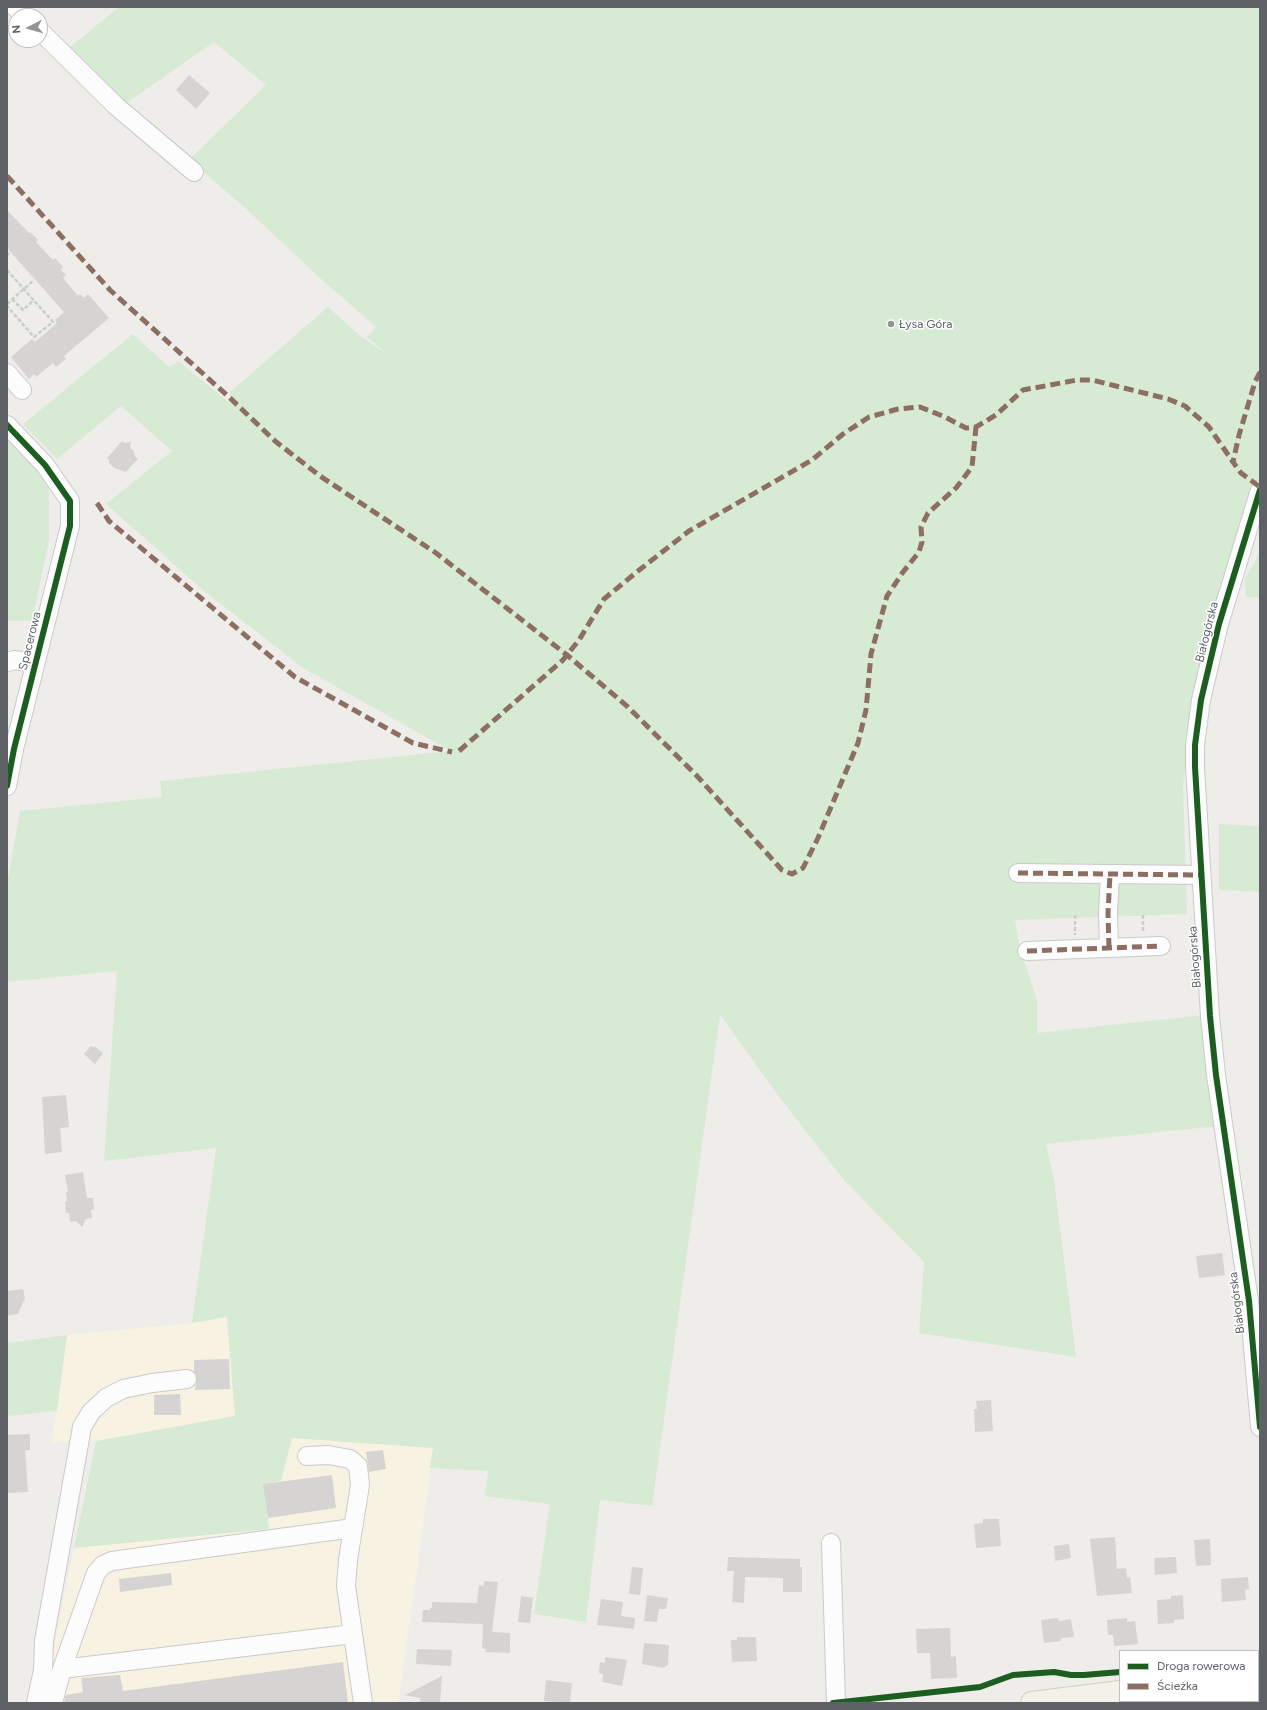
<!DOCTYPE html>
<meta charset="utf-8">
<style>
body{margin:0}
#map{position:relative;width:1267px;height:1710px;overflow:hidden;background:#efede9;font-family:Figtree,sans-serif}
canvas{display:block}
.frame{position:absolute;inset:0;border:8px solid #5e6267;pointer-events:none}
.legend{position:absolute;left:1119px;top:1650px;width:140px;height:52px;box-sizing:border-box;background:#fff;border:1px solid #bfc0c2;margin:0;padding:5px 7px;list-style:none;font-size:12px;color:#5e6267}
.legend li{display:flex;align-items:center;gap:8px;height:20px}
.legend b{width:20px;border:1px solid #bfc0c2}
.north{position:absolute;left:8px;top:8px;width:40px;height:40px;box-sizing:border-box;background:#fff;border:1px solid #bfc0c2;border-radius:50%;rotate:264deg;font-size:11px;font-weight:700;line-height:16px;text-align:center;color:#5e6267}
.north::after{content:'';display:block;margin:auto;width:14px;height:18px;background:#919394;clip-path:polygon(50% 0,100% 100%,50% 72%,0 100%)}
</style>
<div id="map">
<canvas width="1267" height="1710"></canvas>
<div class="frame"></div>
<ul class="legend">
<li><b style="height:5px;background:#1b5e20"></b>Droga rowerowa</li>
<li><b style="height:5px;background:#8d6e63"></b>Ścieżka</li>
</ul>
<div class="north">N</div>
</div>
<script>
const c = document.querySelector('canvas').getContext('2d');
c.lineJoin = 'round';
function fillPath(path, color) {
  c.fillStyle = color;
  c.fill(path, 'evenodd');
}
function shape(rows) {
  const path = new Path2D();
  for (const r of rows) {
    path.moveTo(r[0], r[1]);
    for (let i = 2; i < r.length; i += 2) path.lineTo(r[i], r[i + 1]);
  }
  return path;
}
function stroke(path, color, width, dash) {
  c.strokeStyle = color;
  c.lineWidth = width;
  c.lineCap = dash ? 'butt' : 'round';
  c.setLineDash(dash || []);
  c.stroke(path);
}
function drawText(font, color, halo, rows, align = 'center') {
  c.font = font + ' Figtree,sans-serif';
  c.lineWidth = 3;
  c.setLineDash([]);
  c.textBaseline = 'middle';
  c.strokeStyle = halo;
  c.fillStyle = color;
  for (const [text, x, y, turn = 0] of rows) {
    c.save();
    c.translate(x, y);
    c.rotate((+turn || 0) * Math.PI / 180);
    c.textAlign = isNaN(turn) ? turn : align;
    if (halo) c.strokeText(text, 0, 0);
    c.fillText(text, 0, 0);
    c.restore();
  }
}
fillPath(shape([
 [227,1316,235,1417,96,1441,52,1442,67,1335,192,1323],
 [292,1438,434,1448,398,1703,7,1703,43,1700,74,1548,269,1529,263,1484,281,1481]
]), '#f8f2e3');
fillPath(shape([
 [119,7,1260,7,1260,502,1192,707,1183,786,1187,914,1015,920,1019,944,1037,1001,1037,1033,1204,1015,1218,1126,1046,1144,1054,1179,1076,1357,919,1333,924,1262,844,1180,783,1102,720,1015,652,1506,600,1500,586,1622,534,1614,550,1504,485,1496,488,1471,430,1468,433,1448,292,1438,281,1481,264,1484,269,1529,74,1548,96,1441,235,1416,227,1317,192,1323,216,1148,104,1161,117,971,7,982,7,884,20,811,162,797,160,781,451,751,303,668,203,590,106,504,172,451,121,406,57,459,23,424,133,334,169,367,178,361,231,404,230,392,328,307,362,337,387,354,367,337,376,327,320,278,242,205,189,160,266,85,214,42,125,104,69,48],
 [7,430,42,468,49,488,49,541,32,621,7,621],
 [1260,550,1260,598,1246,597,1245,578,1258,556],
 [1219,824,1260,826,1260,892,1219,890],
 [67,1335,57,1411,7,1416,7,1343]
]), '#d7ead4');
fillPath(shape([
 [189,75,210,93,196,109,176,90],
 [7,210,29,233,30,232,38,240,36,242,53,260,55,258,63,267,61,270,66,275,63,278,78,296,80,294,84,298,88,294,109,318,64,356,66,359,56,367,53,363,36,377,34,374,29,379,11,357,32,339,35,342,57,323,55,320,64,312,7,248],
 [122,441,124,443,131,442,130,448,134,451,135,456,138,459,126,472,114,468,109,463,109,460,107,458],
 [91,1046,93,1048,94,1046,103,1053,95,1064,84,1054],
 [66,1095,69,1127,60,1128,62,1152,45,1154,42,1097],
 [83,1172,87,1198,93,1198,94,1209,91,1210,92,1218,86,1219,82,1227,76,1221,70,1222,69,1213,66,1213,65,1202,67,1201,66,1192,68,1192,65,1175],
 [1222,1253,1225,1275,1199,1278,1196,1256],
 [23,1289,25,1298,18,1314,7,1316,7,1291],
 [229,1359,230,1389,195,1390,197,1378,194,1372,194,1360],
 [180,1394,181,1415,154,1415,154,1395],
 [991,1400,993,1431,975,1432,974,1409,977,1409,976,1401],
 [30,1434,30,1450,25,1450,28,1492,7,1493,7,1435],
 [383,1450,386,1469,369,1472,366,1452],
 [332,1475,336,1508,268,1518,263,1484],
 [983,1519,999,1519,1001,1546,976,1548,974,1524,983,1523],
 [1115,1537,1117,1569,1126,1568,1127,1578,1130,1577,1132,1593,1097,1596,1090,1539],
 [1210,1539,1211,1565,1196,1566,1194,1540],
 [1069,1544,1071,1558,1055,1561,1054,1546],
 [728,1557,800,1559,800,1567,802,1567,802,1592,783,1592,783,1578,745,1577,744,1603,732,1602,734,1571,727,1571],
 [1176,1557,1177,1573,1155,1575,1154,1558],
 [632,1567,643,1568,640,1595,629,1594],
 [171,1573,172,1585,120,1592,119,1579],
 [1248,1577,1249,1589,1245,1590,1246,1600,1222,1602,1221,1579],
 [484,1581,498,1582,492,1632,510,1633,510,1653,485,1652,486,1649,482,1648,483,1624,422,1622,423,1610,430,1610,430,1608,432,1608,432,1602,477,1603,479,1585,484,1586],
 [647,1595,668,1598,666,1609,659,1609,657,1622,644,1621],
 [1183,1595,1184,1619,1174,1620,1174,1623,1158,1624,1157,1600,1171,1599,1171,1596],
 [521,1596,533,1598,530,1623,518,1622],
 [601,1599,623,1602,621,1616,635,1618,634,1629,597,1625],
 [1058,1618,1059,1621,1071,1619,1074,1637,1061,1638,1061,1641,1044,1643,1041,1620],
 [1127,1618,1127,1622,1135,1621,1138,1644,1114,1646,1113,1635,1108,1635,1107,1620],
 [950,1628,951,1657,956,1656,957,1678,931,1679,930,1653,917,1653,916,1629],
 [737,1637,756,1637,757,1661,732,1662,731,1640,737,1640],
 [644,1643,669,1645,668,1665,663,1668,642,1664],
 [417,1649,452,1650,451,1666,416,1664],
 [605,1657,627,1660,622,1686,602,1682,603,1674,599,1673,600,1662,605,1663],
 [343,1662,348,1703,64,1703,66,1695,83,1692,81,1678,120,1675,123,1691],
 [442,1676,440,1703,420,1703,420,1698,405,1695],
 [546,1680,572,1683,570,1703,544,1701]
]), '#d5d4d2');
const minor = shape([
 [15,7,25,16],
 [40,31,116,106,194,172],
 [7,373,22,390],
 [7,425,45,465,70,501,70,526,14,749,7,786],
 [1260,490,1219,624,1201,700,1195,745,1195,767,1210,1016,1216,1075,1249,1301,1260,1427],
 [7,662,14,660,35,663],
 [1018,873,1201,875],
 [1109,948,1108,913,1110,874],
 [1027,951,1161,946],
 [307,1456,328,1455,350,1459,358,1466,360,1485,348,1560,346,1586,363,1703],
 [831,1543,836,1703],
 [62,1669,353,1634],
 [1228,1701,1228,1703],
 [36,1703,43,1670,44,1641,82,1427,91,1412,106,1398,123,1389,152,1383,187,1379],
 [53,1703,62,1669,96,1573,103,1565,112,1561,353,1528]
]);
const major = shape([
 [1258,1675,1260,1675],
 [1032,1703,1120,1692]
]);
stroke(minor, '#cacaca', 20);
stroke(major, '#d7ceb6', 24);
stroke(shape([
 [7,255,9,253],
 [7,270,53,322,34,337,7,306],
 [12,299,23,310,34,300],
 [7,304,34,280],
 [1075,915,1075,935],
 [1143,931,1143,915],
 [1175,1703,1192,1701]
]), '#cacecb', 2.5, [4, 2]);
stroke(minor, '#fdfcfc', 18);
stroke(major, '#f3f1e9', 22);
stroke(shape([
 [7,176,110,290,229,397,275,441,320,476,436,553,567,655,628,707,697,776,782,870,792,874,803,868,818,838,858,743,866,710,871,654,887,596,903,572,919,552,922,542,921,527,928,513,956,488,972,467,976,427],
 [1260,372,1255,382,1239,435,1233,462,1241,473,1260,487],
 [97,503,109,521,295,677,413,743,452,752],
 [459,751,563,660,579,640,604,599,638,571,689,531,812,460,843,434,869,417,898,409,920,407,945,417,966,428,976,427,996,415,1023,390,1077,380,1092,380,1168,399,1185,406,1209,427,1233,462],
 [1018,873,1201,875],
 [1109,948,1108,913,1110,874],
 [1027,951,1161,946],
 [1258,1655,1260,1655]
]), '#8d6e63', 5, [10, 5]);
stroke(shape([
 [7,425,45,465,70,501,70,526,14,749,7,786],
 [1260,490,1219,624,1201,700,1195,745,1195,767,1210,1016,1216,1075,1249,1301,1260,1427],
 [833,1703,980,1687,1013,1675,1054,1672,1071,1675,1084,1675,1120,1672]
]), '#1b5e20', 6);
for (const [x, y, r, color] of [
 [891,324,4,"#919394"]
]) {
  const dot = new Path2D();
  dot.arc(x, y, r, 0, 2 * Math.PI);
  c.fillStyle = color;
  c.fill(dot);
  stroke(dot, '#fff', 1.5);
}
drawText('12px', '#5e6267', '#fff', [
 ["Łysa Góra",899,324]
], 'left');
drawText('12px', '#5e6267', '#fff', [
 ["Białogórska",1207,632,-76],
 ["Spacerowa",30,641,-76],
 ["Białogórska",1195,957,-94],
 ["Białogórska",1237,1303,-97]
]);
</script>
